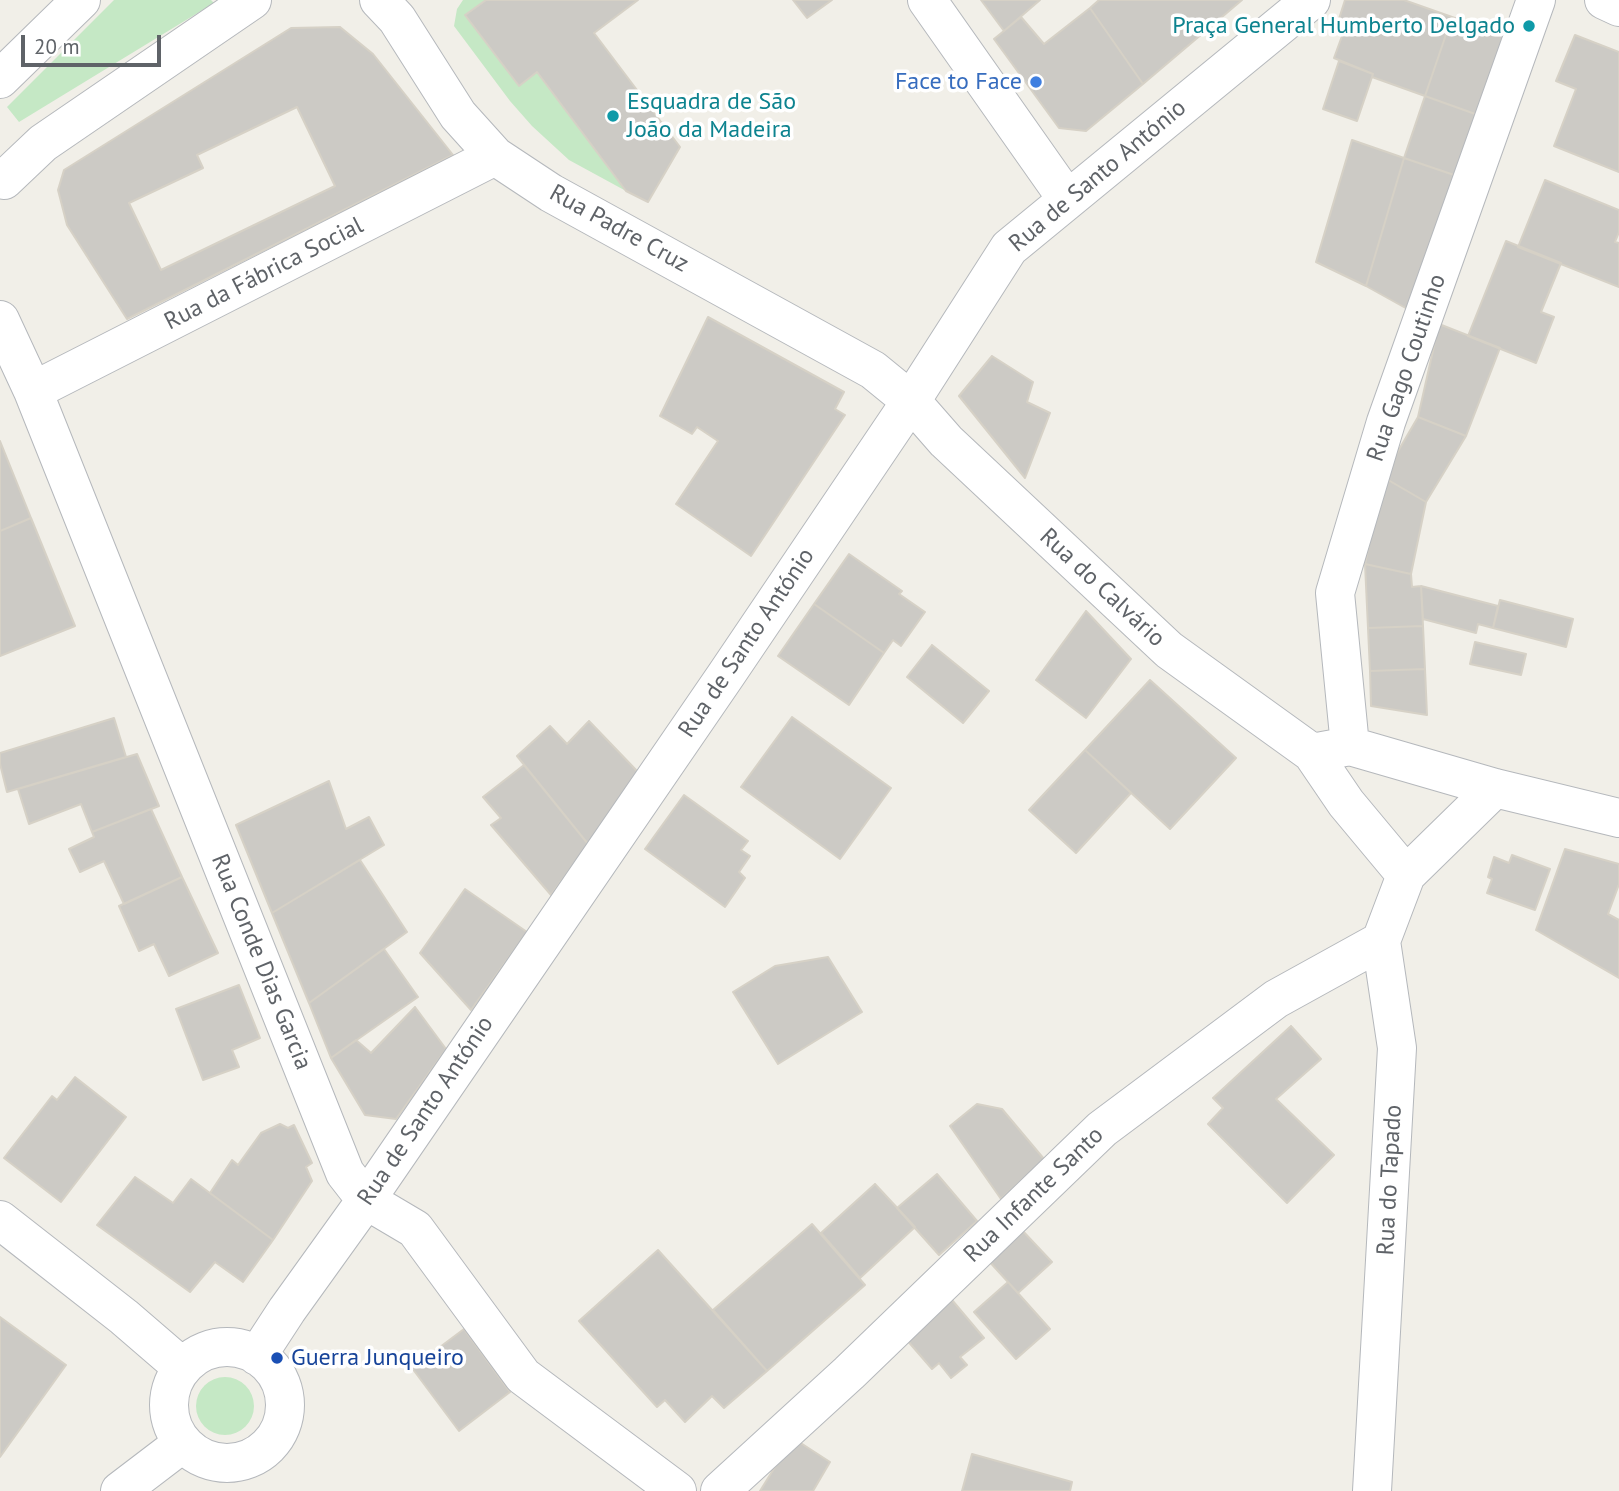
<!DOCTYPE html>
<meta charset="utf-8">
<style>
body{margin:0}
#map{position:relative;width:1619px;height:1491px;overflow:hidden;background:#f1efe8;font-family:"PT Sans",sans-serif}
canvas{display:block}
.scale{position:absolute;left:21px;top:35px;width:140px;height:32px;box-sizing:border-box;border:4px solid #5f6368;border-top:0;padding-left:9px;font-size:21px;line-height:24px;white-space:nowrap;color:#5f6368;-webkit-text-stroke:5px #fff;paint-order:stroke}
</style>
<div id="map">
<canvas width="1619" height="1491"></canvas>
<div class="scale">20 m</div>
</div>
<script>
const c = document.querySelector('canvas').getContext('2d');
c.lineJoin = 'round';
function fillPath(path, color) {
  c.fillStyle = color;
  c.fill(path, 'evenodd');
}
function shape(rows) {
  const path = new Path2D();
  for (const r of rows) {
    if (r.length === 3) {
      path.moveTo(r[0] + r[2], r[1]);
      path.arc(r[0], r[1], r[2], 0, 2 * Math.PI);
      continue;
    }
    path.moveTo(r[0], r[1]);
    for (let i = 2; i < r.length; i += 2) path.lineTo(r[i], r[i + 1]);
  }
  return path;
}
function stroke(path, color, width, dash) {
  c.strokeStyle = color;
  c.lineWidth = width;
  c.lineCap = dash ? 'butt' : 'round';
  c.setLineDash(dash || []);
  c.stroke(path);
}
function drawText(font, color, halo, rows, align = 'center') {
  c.font = font + ' "PT Sans",sans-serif';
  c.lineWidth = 7;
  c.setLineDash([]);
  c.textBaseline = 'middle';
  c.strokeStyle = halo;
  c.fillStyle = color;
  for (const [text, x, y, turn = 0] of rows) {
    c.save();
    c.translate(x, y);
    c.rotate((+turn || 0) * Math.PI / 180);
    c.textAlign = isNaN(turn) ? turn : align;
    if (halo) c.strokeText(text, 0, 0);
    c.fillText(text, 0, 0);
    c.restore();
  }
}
fillPath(shape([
 [114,0,211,0,214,3,19,122,7,107],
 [463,0,486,0,466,15,519,85,537,72,626,191,569,160,532,126,510,101,454,26,457,9],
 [225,1406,29]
]), '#c5e8c5');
const building = shape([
 [486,0,638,0,594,33,680,147,648,202,626,191,537,72,519,86,465,15,486,0],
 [793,0,832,0,807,18,793,0],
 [981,0,1040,0,1004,31,981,0],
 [1099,0,1242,0,1143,84,1090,8,1099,0],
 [1345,0,1404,0,1452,17,1425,96,1372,77,1373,74,1334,58,1346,25,1338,22,1345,0],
 [1090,8,1143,84,1086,131,1059,128,994,39,1021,17,1044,44,1090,8],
 [1452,17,1505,35,1478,115,1425,96,1452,17],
 [340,27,373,54,453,155,127,319,67,225,58,190,64,170,291,28,340,27],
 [1575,35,1619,52,1619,172,1554,146,1576,89,1556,81,1575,35],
 [1339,61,1373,74,1357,121,1323,109,1339,61],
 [1425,96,1478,115,1457,176,1404,158,1425,96],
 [297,107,335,186,161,270,129,203,203,168,197,155,297,107],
 [1352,140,1404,158,1366,286,1316,262,1352,140],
 [1404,158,1457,176,1411,311,1366,286,1404,158],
 [1545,180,1619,210,1619,232,1615,242,1619,243,1619,287,1518,247,1545,180],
 [1506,241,1561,263,1541,312,1554,317,1536,363,1468,336,1506,241],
 [708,317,844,392,835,409,845,415,751,556,676,504,718,441,697,427,692,434,660,416,708,317],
 [1439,324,1500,348,1466,436,1418,417,1439,324],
 [992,356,1033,382,1027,402,1050,413,1025,478,959,396,992,356],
 [1418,417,1466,436,1426,502,1383,477,1418,417],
 [0,441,31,518,0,531,0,441],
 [1383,477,1426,502,1411,574,1365,564,1383,477],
 [31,518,75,626,0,656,0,531,31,518],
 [849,554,902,591,899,594,925,612,901,646,893,640,884,653,814,604,849,554],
 [1365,564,1411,574,1412,587,1421,586,1423,626,1368,628,1365,564],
 [1421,586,1498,606,1493,628,1478,624,1476,633,1423,619,1421,586],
 [1500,600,1573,619,1566,647,1493,628,1500,600],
 [814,604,884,653,849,705,778,656,814,604],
 [1086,611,1131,659,1086,718,1036,680,1086,611],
 [1423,626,1425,669,1370,671,1368,628,1423,626],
 [1475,642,1526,654,1521,675,1470,664,1475,642],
 [932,645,989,691,963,723,907,677,932,645],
 [1425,669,1427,715,1371,706,1370,671,1425,669],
 [1150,680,1236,758,1170,829,1085,750,1150,680],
 [792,717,891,788,840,859,741,787,792,717],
 [114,718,126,757,7,792,0,764,0,753,114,718],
 [589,721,638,772,588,844,517,756,550,726,567,744,589,721],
 [1085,750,1131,793,1076,853,1029,810,1085,750],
 [137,754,159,806,92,832,81,804,29,824,18,789,137,754],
 [524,765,588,844,551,895,491,825,501,818,483,797,524,765],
 [329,781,346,829,369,817,384,845,272,913,236,825,329,781],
 [684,795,748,841,741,850,750,856,739,872,745,878,725,907,645,849,684,795],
 [151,809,182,877,124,904,104,861,80,872,69,849,94,837,92,832,151,809],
 [1565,849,1619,864,1619,884,1608,914,1619,920,1619,978,1536,930,1565,849],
 [1512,855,1550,869,1535,910,1487,893,1492,879,1488,877,1494,857,1509,863,1512,855],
 [360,860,407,932,309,1003,272,913,360,860],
 [182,877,218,953,169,976,154,944,139,951,119,906,182,877],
 [465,889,527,932,471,1010,420,953,465,889],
 [384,949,418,997,331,1058,309,1003,384,949],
 [828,957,862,1012,778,1064,733,992,775,966,828,957],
 [239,985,260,1038,232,1050,239,1067,203,1080,176,1009,239,985],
 [415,1007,446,1049,396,1119,365,1115,331,1058,356,1040,371,1053,415,1007],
 [1291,1026,1321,1059,1276,1099,1334,1155,1287,1203,1208,1124,1223,1108,1213,1098,1291,1026],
 [75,1077,126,1117,61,1202,4,1158,52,1096,57,1100,75,1077],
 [977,1104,1002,1109,1044,1159,1001,1199,950,1126,977,1104],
 [280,1124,288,1128,294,1125,312,1163,306,1167,312,1181,273,1240,210,1193,232,1160,238,1165,261,1133,280,1124],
 [937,1174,977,1221,939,1255,897,1208,937,1174],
 [135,1177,173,1203,191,1179,273,1240,243,1282,215,1262,190,1292,97,1225,135,1177],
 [875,1184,915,1227,860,1278,821,1233,875,1184],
 [812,1224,865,1285,767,1371,713,1310,812,1224],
 [1020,1228,1052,1262,1018,1293,987,1259,1020,1228],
 [658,1250,767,1371,724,1408,712,1396,685,1422,665,1400,657,1407,579,1321,658,1250],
 [1008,1282,1050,1329,1016,1359,974,1312,1008,1282],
 [952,1300,984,1338,960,1357,967,1365,951,1378,939,1363,932,1369,906,1339,952,1300],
 [0,1317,66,1365,0,1457,0,1317],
 [464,1329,510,1392,459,1431,412,1368,464,1329],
 [793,1438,830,1462,813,1491,760,1491,793,1438],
 [972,1454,1072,1482,1070,1491,962,1491,972,1454]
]);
fillPath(building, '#cccac5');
stroke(building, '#d6d1c6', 2);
const minor = shape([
 [379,0,397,19,458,115,495,156,551,193,873,370,911,401,946,441,1169,650,1312,753,1350,746,1495,788,1619,818],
 [927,0,1067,199],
 [1604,0,1619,7],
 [0,79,81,0],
 [4,180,43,143,252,0],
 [0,320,33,391,345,1173,366,1200,415,1229,523,1376,677,1491],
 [33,391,495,156],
 [1350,746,1335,593,1386,422,1536,0],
 [1312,753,1346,803,1406,875],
 [0,1220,124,1317,182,1367],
 [227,1405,58],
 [257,1356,287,1310,366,1200,726,675,911,401,1009,248,1311,0],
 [120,1491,183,1443],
 [720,1491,849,1373,1102,1129,1276,999,1381,941],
 [1372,1491,1397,1048,1381,941,1406,875,1495,788]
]);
stroke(minor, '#b5b8bc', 40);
stroke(minor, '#fff', 38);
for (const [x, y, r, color] of [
 [1529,26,7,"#0f9aa8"],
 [1036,82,7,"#3f7fe0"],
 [613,116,7,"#0f9aa8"],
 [277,1358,7,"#1a4fb4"]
]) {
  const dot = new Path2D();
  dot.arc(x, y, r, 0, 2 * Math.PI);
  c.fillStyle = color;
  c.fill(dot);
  stroke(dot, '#fff', 2.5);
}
drawText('24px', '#0d838f', '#fff', [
 ["Praça General Humberto Delgado",1515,26],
 ["Esquadra de São",627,102,"left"],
 ["João da Madeira",627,130,"left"]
], 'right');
drawText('24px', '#366cbe', '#fff', [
 ["Face to Face",1022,82]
], 'right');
drawText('24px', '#5f6368', '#fff', [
 ["Rua de Santo António",1098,176,-40],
 ["Rua Padre Cruz",619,229,29],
 ["Rua da Fábrica Social",264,274,-27],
 ["Rua Gago Coutinho",1407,368,-71],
 ["Rua do Calvário",1102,588,43],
 ["Rua de Santo António",747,643,-56],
 ["Rua Conde Dias Garcia",261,962,68],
 ["Rua de Santo António",426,1111,-56],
 ["Rua do Tapado",1390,1180,-87],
 ["Rua Infante Santo",1034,1195,-44]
]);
drawText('24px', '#164399', '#fff', [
 ["Guerra Junqueiro",291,1358]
], 'left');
</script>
